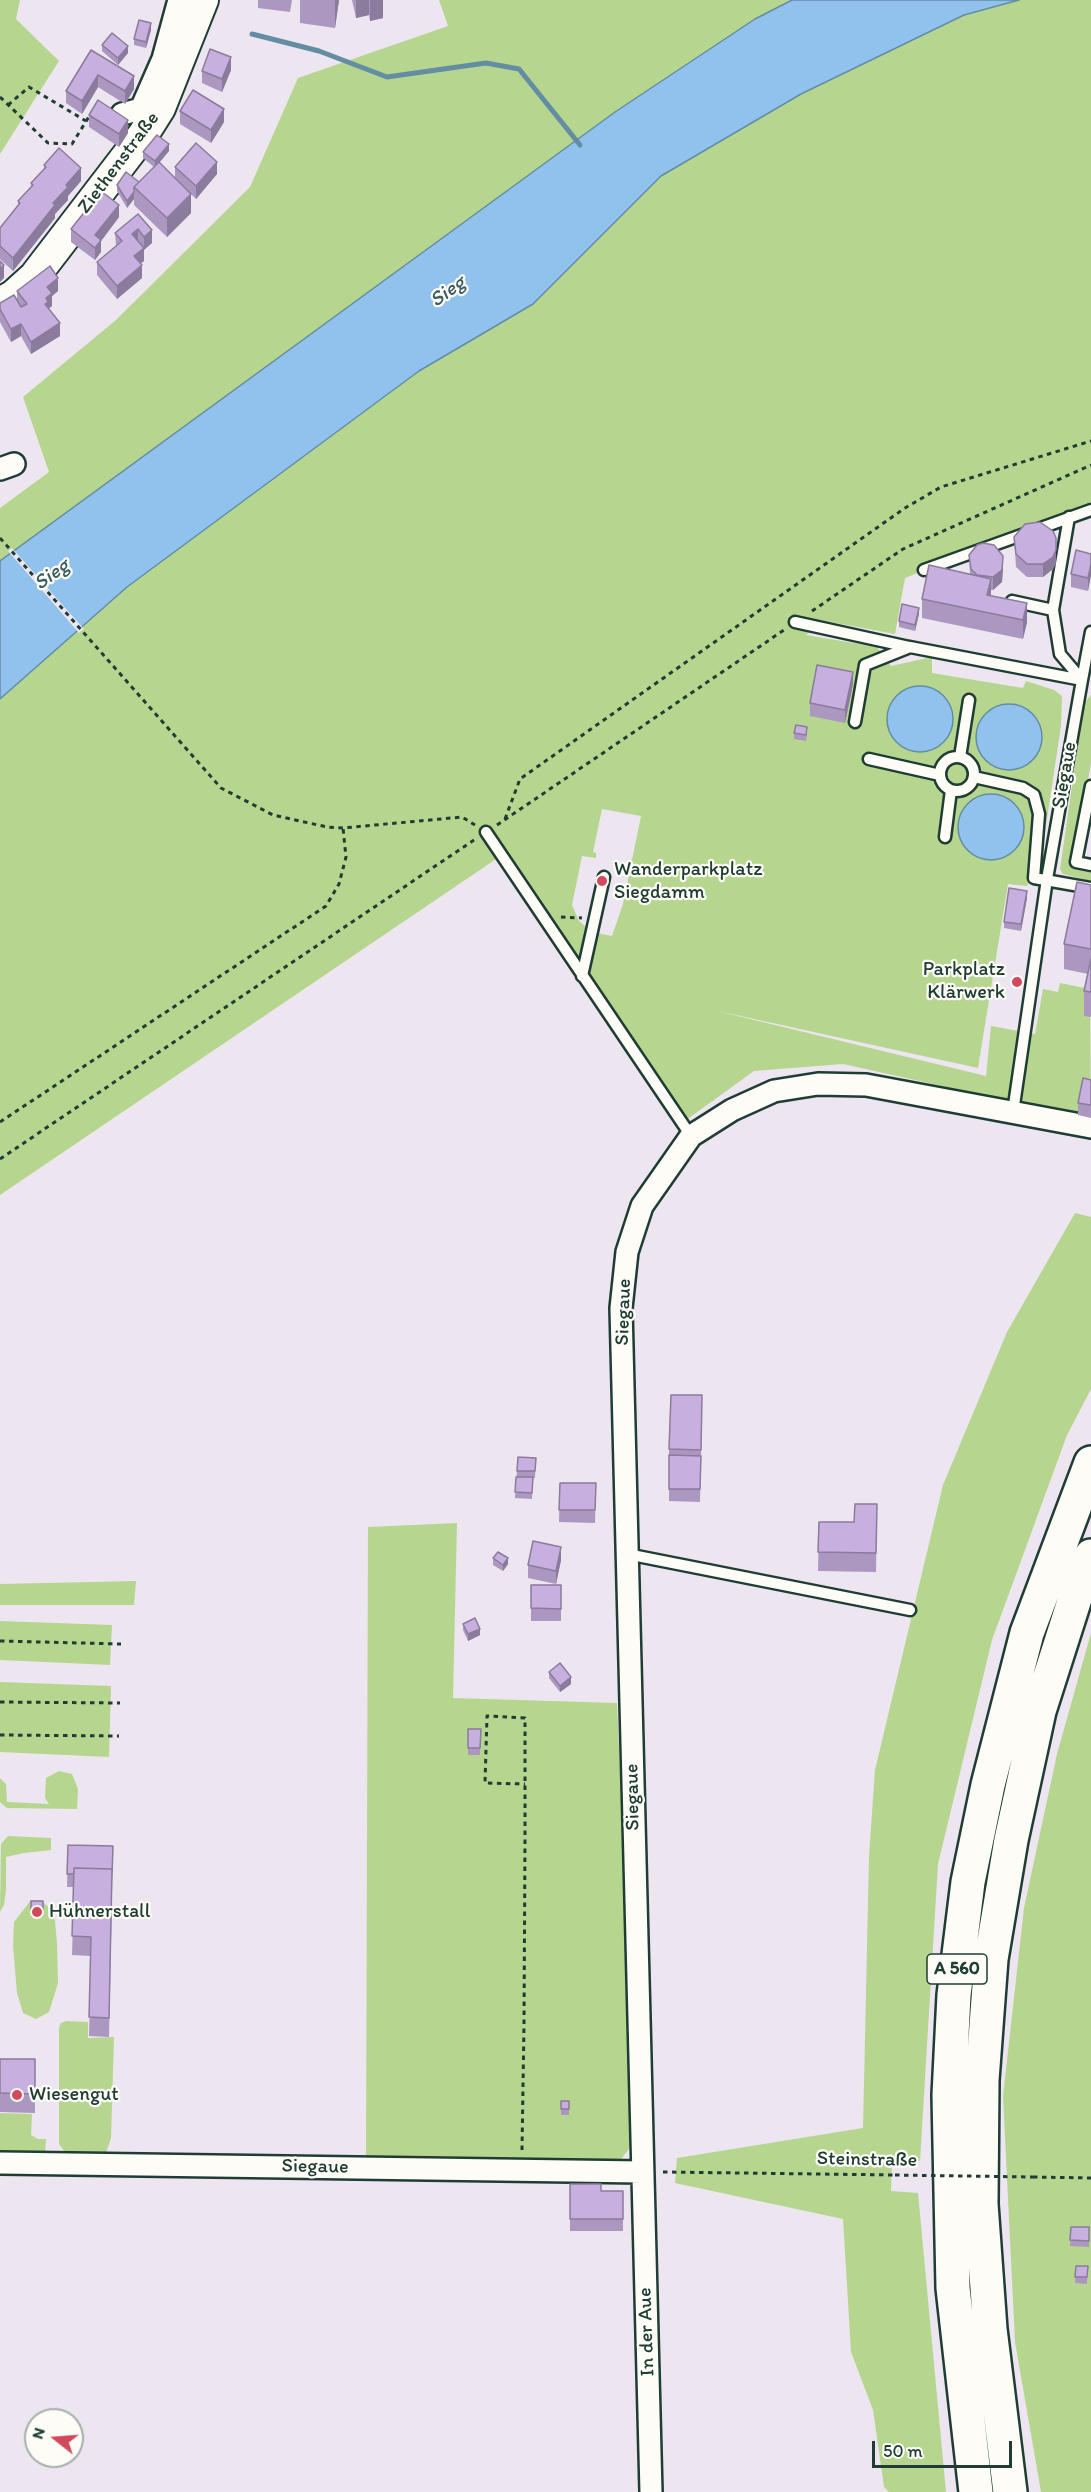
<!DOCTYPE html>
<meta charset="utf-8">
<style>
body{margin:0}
#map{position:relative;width:1091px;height:2492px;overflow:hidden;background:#ede5f0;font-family:Itim,sans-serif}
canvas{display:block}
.north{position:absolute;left:24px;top:2408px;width:60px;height:60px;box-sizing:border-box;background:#fdfcf7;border:2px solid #a4b0a9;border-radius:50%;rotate:287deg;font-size:16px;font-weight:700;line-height:24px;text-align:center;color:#1f3d34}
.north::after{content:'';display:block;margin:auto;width:21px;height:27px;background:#d1495b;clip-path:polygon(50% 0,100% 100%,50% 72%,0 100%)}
.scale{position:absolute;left:872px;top:2441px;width:140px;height:27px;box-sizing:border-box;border:3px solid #1f3d34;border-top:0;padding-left:8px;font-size:18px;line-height:21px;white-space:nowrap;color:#1f3d34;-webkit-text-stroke:4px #fdfcf7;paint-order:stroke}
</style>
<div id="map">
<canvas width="1091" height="2492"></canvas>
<div class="north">N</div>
<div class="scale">50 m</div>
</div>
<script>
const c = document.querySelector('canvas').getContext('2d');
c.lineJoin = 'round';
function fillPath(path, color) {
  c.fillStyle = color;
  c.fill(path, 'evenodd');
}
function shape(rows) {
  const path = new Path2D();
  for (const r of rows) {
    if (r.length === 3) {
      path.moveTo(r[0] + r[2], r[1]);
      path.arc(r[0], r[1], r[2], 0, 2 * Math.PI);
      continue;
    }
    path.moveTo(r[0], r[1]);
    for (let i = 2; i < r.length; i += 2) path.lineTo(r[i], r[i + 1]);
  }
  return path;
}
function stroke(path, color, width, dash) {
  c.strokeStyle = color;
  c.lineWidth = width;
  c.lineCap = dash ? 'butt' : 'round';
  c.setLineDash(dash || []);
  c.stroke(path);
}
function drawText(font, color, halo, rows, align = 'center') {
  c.font = font + ' Itim,sans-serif';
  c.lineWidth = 4.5;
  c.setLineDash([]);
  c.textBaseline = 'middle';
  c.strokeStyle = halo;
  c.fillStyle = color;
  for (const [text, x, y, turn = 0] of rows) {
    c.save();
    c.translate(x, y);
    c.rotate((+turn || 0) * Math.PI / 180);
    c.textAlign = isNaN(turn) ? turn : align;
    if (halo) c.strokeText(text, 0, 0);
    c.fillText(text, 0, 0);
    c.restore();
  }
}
fillPath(shape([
 [0,0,20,0,16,19,59,61,0,154],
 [439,0,792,0,755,19,615,112,0,561,0,508,49,472,23,397,116,320,250,187,298,78,448,26],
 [1019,0,1091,0,1091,504,905,578,895,634,825,621,806,635,877,647,891,666,932,657,932,673,1023,688,1026,681,1054,690,1062,696,1061,726,1041,859,1027,886,1008,884,978,1068,713,1010,986,1076,991,1026,1035,1034,1043,989,1058,992,1060,983,1090,989,1091,1119,843,1064,754,1071,682,1123,502,855,0,1195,0,699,127,587,419,371,533,304,661,176,801,94,964,15],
 [602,809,641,816,623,904,612,936,592,932,579,921,572,905,582,856,596,858,596,853,593,852],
 [1091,695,1091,763,1073,864,1091,868,1091,881,1063,874,1060,869,1084,703],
 [1075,1213,1091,1217,1091,1389,1067,1435,992,1640,938,1864,920,2161,892,2161,891,2191,918,2193,946,2492,889,2492,884,2487,873,2410,851,2352,843,2219,675,2183,677,2158,863,2128,869,1856,875,1770,943,1485,1007,1332],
 [457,1523,453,1698,617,1703,626,1917,631,2146,619,2162,366,2159,368,1527],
 [136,1581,134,1605,0,1605,0,1584],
 [0,1621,112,1625,110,1665,0,1660],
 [1091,1633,1091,2492,1041,2492,1015,2342,1003,2096,1024,1908,1057,1754],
 [0,1682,111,1686,109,1757,0,1752],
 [59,1771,72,1774,78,1789,77,1809,7,1808,0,1802,0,1778,6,1784,7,1802,49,1804,45,1798,46,1778],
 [8,1836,51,1838,51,1850,24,1853,6,1857,6,1890,4,1905,0,1912,1,1844],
 [31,1900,41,1901,49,1907,55,1921,57,1943,58,1983,49,2012,36,2019,23,2013,17,1993,13,1946,14,1922],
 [66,2021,88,2022,88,2038,114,2037,111,2138,106,2153,67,2155,59,2144,59,2028,61,2023],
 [0,2113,32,2114,31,2135,38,2139,46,2139,45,2155,0,2154]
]), '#b6d68f');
const water = shape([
 [792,0,1019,0,964,15,801,94,661,176,533,304,419,371,127,587,0,699,0,561,615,112,755,19,792,0],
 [920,719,33],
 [1009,737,33],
 [991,827,33]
]);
fillPath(water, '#91c2ed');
stroke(water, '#638da3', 1.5);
fillPath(shape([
 [12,548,84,629,79,633,8,551]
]), '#ede5f0');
stroke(shape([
 [252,34,319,51,387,77,486,63,519,69,580,145]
]), '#638da3', 5);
const service = shape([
 [1069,517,1053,610,1060,654,1082,680],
 [924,570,1091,510],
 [1012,601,1053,610],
 [795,622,909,647],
 [1082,680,1091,632],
 [855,722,865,665,910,647,1082,680,1047,879,1013,1112],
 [960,757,969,700],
 [957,774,17],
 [869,759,940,775],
 [974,777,1023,788,1034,795,1039,814,1034,878,1091,888],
 [1091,786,1076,862,1091,865],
 [486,832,691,1136],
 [945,837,951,790],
 [582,976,604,877],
 [627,1554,910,1610]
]);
const minor = shape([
 [122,114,141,109,163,59,179,0],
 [0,469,14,464],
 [0,2163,642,2172],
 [651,2492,621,1308,627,1252,642,1206,691,1136,732,1110,774,1091,818,1084,866,1085,1091,1127]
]);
const secondary = shape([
 [0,303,14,295,34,277,143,135,160,108,203,0]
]);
const motorway = shape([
 [976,2492,953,2288,949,2095,954,1995,968,1882,988,1785,1027,1633,1091,1463],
 [1010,2492,990,2329,981,2204,982,2080,991,1959,1011,1840,1039,1711,1078,1589,1091,1556]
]);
stroke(service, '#1f3d34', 15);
stroke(minor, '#1f3d34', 26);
stroke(secondary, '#1f3d34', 34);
stroke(motorway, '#1f3d34', 38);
stroke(shape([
 [0,97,48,143,72,144,90,115],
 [8,105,29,87,86,121],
 [0,538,221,788,273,815,327,827,343,828,462,817,475,825],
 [812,611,903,549,1091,465],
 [505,819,520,779,905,508,941,487,1091,441],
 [497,825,784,630],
 [561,917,582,918],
 [0,1122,326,906,339,884,346,857,343,828],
 [0,1159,474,840],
 [0,1641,121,1644],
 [0,1702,120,1703],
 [0,1735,119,1736],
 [522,2150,524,2024,525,1838,525,1718,487,1716,485,1783,525,1784],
 [663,2172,895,2175],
 [1033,2177,1091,2178]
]), '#1f3d34', 3, [4.5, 4.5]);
stroke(service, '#fdfcf7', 10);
stroke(minor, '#fdfcf7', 21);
stroke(secondary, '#fdfcf7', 30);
stroke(motorway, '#fdfcf7', 33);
stroke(shape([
 [895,2175,1033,2177]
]), '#1f3d34', 3, [4.5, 4.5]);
fillPath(shape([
 [258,0,292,0,290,12,258,8],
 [300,0,339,0,335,28,300,23],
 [352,0,383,0,383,18,370,21,369,15,356,18],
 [151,30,146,48,134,45,134,39],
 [102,45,128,53,118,65,102,51],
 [91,50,134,89,125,104,98,87,82,114,66,103,66,91],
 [231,70,222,92,202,83,202,71],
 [180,111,224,122,211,143,180,124],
 [89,115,128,133,119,147,89,127],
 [169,151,159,162,175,178,175,167,217,174,196,199,191,194,191,213,167,237,134,205,134,199,127,208,117,191,117,185,139,182,154,167,143,158,143,152],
 [44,165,81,181,68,196,68,200,55,214,55,218,13,271,0,259,0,228,18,206,18,201,31,187,31,183,44,169],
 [138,214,152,243,144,249,144,261,141,263,142,278,117,299,97,275,97,262,116,246,115,233],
 [119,217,101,241,101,252,95,260,71,242,71,229],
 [17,291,58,291,52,296,52,306,49,308,60,336,31,354,21,336,11,342,0,322,0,303,17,300],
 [1014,537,1056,563,1053,569,1043,577,1027,577,1016,567],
 [1091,554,1088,591,1071,587,1071,574],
 [969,555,1003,568,1002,582,993,590,991,590,991,596,1027,622,1023,639,922,618,922,599,970,574],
 [919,614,915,631,899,627,899,621],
 [853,684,845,723,810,716,810,703],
 [794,733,807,734,806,741,794,739],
 [1091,885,1091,1017,1084,1016,1084,991,1088,974,1064,969,1064,944],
 [1027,898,1021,931,1004,928,1004,922],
 [1091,1080,1091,1118,1078,1115,1078,1103],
 [702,1414,700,1502,669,1501,669,1449],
 [518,1457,536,1458,535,1478,533,1478,532,1499,515,1498],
 [560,1483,596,1483,595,1523,559,1522],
 [877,1504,876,1572,818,1571,819,1522,854,1522],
 [493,1558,508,1564,503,1571,493,1565],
 [561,1560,556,1584,528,1578,528,1565],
 [561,1585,561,1621,531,1621,531,1608],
 [463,1624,480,1635,468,1641,463,1630],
 [549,1672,571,1684,560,1692,549,1678],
 [468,1729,481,1729,480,1755,468,1755],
 [68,1845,113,1846,109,2037,89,2036,91,1956,72,1955,74,1887,67,1887],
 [31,1901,43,1901,43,1917,31,1917],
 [0,2059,35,2059,35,2113,0,2112],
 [561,2101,569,2101,569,2115,561,2115],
 [570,2184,601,2191,623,2191,623,2231,570,2231],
 [1071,2227,1089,2227,1089,2247,1070,2246],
 [1076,2266,1088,2266,1087,2284,1075,2283]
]), '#ab97c0');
fillPath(shape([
 [335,0,339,0,335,28],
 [356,0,369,0,369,15,356,18],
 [370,0,383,0,383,18,370,21],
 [151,23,151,30,146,48,146,42],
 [128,46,128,53,118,65,118,58],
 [231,57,231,70,222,92,222,79],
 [98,75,98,87,82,114,82,101],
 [134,76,134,89,125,104,125,91],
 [224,109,224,122,211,143,211,130],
 [128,120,128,133,119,147,119,134],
 [169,144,169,151,155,168,155,161],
 [217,162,217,174,196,199,196,186],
 [81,168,81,181,68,196,68,200,55,214,55,218,13,271,13,258,66,185],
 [134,192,134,199,127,208,127,201],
 [191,194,191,213,167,237,167,218],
 [119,205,119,217,101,241,101,252,95,260,95,235],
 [138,229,138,242,132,234],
 [152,230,152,243,144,250,144,237],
 [144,248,144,261,134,268,134,256],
 [4,265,4,278,0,282,0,269],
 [142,265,142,278,117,299,117,286],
 [58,278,58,291,52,296,52,306,48,309,45,317,46,298,47,287],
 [60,323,60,336,31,354,31,342],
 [21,324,21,336,11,342,11,329],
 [1056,538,1056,563,1053,569,1043,577,1043,564],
 [1003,556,1003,568,1002,582,993,590,993,577],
 [1091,564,1091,576,1088,591,1088,578],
 [991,579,991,597,987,614,987,595],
 [1027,603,1027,622,1023,639,1023,620],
 [919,608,919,614,915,631,915,625],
 [853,672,853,684,845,723,845,710],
 [1027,891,1027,898,1021,931,1021,924],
 [561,1547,561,1560,556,1584,556,1571],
 [508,1558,508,1564,503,1571,503,1565],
 [480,1629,480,1635,468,1641,468,1634],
 [571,1677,571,1684,560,1692,560,1686]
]), '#8b7b9c');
const building = shape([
 [139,20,151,23,146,42,134,39,139,20],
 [112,33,128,46,118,58,102,45,112,33],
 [210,49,231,57,222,79,202,71,210,49],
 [91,50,134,76,125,91,98,75,82,101,66,91,91,50],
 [193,90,224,109,211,130,180,111,193,90],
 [98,100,128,120,119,134,89,115,98,100],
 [157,135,169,144,155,161,143,152,157,135],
 [196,143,217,162,196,186,175,167,196,143],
 [59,148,81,168,66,185,68,187,53,203,55,205,13,258,0,246,0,228,20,203,18,201,33,185,31,183,46,167,44,165,59,148],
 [159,162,191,194,167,218,134,187,159,162],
 [126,172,139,182,134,187,134,192,127,201,117,185,126,172],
 [101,191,119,205,95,235,101,240,95,248,71,229,101,191],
 [138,214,152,230,144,237,138,229,132,234,144,248,134,256,142,265,117,286,97,262,122,241,115,233,138,214],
 [0,261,4,265,0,269,0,261],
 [50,266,58,278,47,287,52,293,46,298,48,302,45,304,60,323,31,342,21,324,11,329,0,309,0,303,14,295,21,307,27,304,17,291,50,266],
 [1040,522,1053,531,1056,538,1056,550,1053,557,1043,564,1027,564,1016,554,1014,537,1025,524,1040,522],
 [983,543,994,545,1003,556,1002,570,993,577,977,575,971,569,969,555,977,545,983,543],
 [1076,550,1091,554,1091,564,1088,578,1071,574,1076,550],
 [929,565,991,579,987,595,1027,603,1023,620,922,599,929,565],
 [902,604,919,608,915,625,899,621,902,604],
 [817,665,853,672,845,710,810,703,817,665],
 [796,725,807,727,806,735,794,733,796,725],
 [1077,882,1091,885,1091,949,1064,944,1077,882],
 [1009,888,1027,891,1021,924,1004,922,1009,888],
 [1091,959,1091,992,1084,991,1091,959],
 [1083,1078,1091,1080,1091,1105,1078,1103,1083,1078],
 [671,1395,702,1395,701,1450,669,1449,671,1395],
 [669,1455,701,1456,700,1489,669,1489,669,1455],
 [518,1457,536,1458,535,1471,517,1471,518,1457],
 [516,1477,533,1477,532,1493,515,1492,516,1477],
 [560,1483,596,1483,595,1510,559,1510,560,1483],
 [855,1504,877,1504,876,1553,818,1552,819,1522,854,1522,855,1504],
 [533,1541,561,1547,556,1571,528,1565,533,1541],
 [498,1552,508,1558,503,1565,493,1558,498,1552],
 [531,1585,561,1585,561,1609,531,1608,531,1585],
 [475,1618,480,1629,468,1634,463,1624,475,1618],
 [560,1663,571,1677,560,1686,549,1672,560,1663],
 [468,1729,481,1729,480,1748,468,1748,468,1729],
 [68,1845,113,1846,112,1875,112,1869,74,1868,74,1874,67,1874,68,1845],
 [74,1868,112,1869,109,2018,89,2017,91,1937,72,1936,74,1868],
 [31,1901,43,1901,43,1911,31,1911,31,1901],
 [0,2059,35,2059,35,2094,0,2093,0,2059],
 [561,2101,569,2101,569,2109,561,2109,561,2101],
 [570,2184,601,2184,601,2191,623,2191,623,2219,570,2219,570,2184],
 [1071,2227,1089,2227,1089,2241,1070,2240,1071,2227],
 [1076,2266,1088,2266,1087,2277,1075,2277,1076,2266]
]);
fillPath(building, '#c7b0df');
stroke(building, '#8b7b9c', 1.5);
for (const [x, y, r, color] of [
 [602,881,6,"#d1495b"],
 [1017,982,6,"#d1495b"],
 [37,1912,6,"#d1495b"],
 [17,2095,6,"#d1495b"]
]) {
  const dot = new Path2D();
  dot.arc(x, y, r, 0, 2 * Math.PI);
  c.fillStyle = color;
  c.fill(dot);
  stroke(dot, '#fdfcf7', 2);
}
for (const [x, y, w] of [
 [957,1969,60]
]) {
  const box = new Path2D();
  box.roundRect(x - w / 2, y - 15, w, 30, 4.5);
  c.fillStyle = '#fdfcf7';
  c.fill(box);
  stroke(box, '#1f3d34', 1.5);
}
drawText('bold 18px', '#1f3d34', null, [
 ["A 560",957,1969]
]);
drawText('20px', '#1f3d34', '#fdfcf7', [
 ["Ziethenstraße",119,163,-53],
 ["Siegaue",1065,775,-80],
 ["Siegaue",624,1312,-88],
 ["Siegaue",633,1797,-91],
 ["Steinstraße",867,2160,1],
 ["Siegaue",315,2167,1],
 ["In der Aue",647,2332,-92]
]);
drawText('20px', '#1f3d34', '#fdfcf7', [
 ["Wanderparkplatz",614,870],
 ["Siegdamm",614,893],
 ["Parkplatz",1005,970,"right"],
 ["Klärwerk",1005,993,"right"],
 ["Hühnerstall",49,1912],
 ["Wiesengut",29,2095]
], 'left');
drawText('italic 21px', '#3c5e62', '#fdfcf7', [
 ["Sieg",448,292,-36],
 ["Sieg",52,575,-36]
]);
</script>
